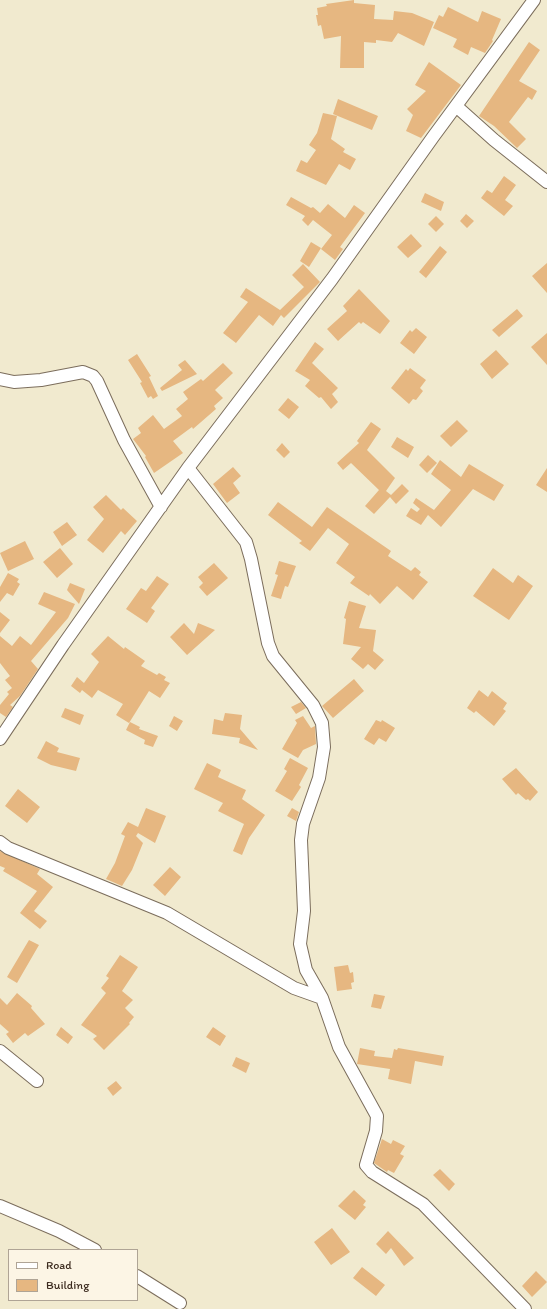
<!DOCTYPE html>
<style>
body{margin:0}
#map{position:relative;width:547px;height:1309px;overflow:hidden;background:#f1eacf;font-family:Itim,sans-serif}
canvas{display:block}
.legend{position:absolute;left:8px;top:1249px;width:130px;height:52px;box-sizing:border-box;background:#fcf5e5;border:1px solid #afa495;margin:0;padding:5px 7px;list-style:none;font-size:12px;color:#3b2a1e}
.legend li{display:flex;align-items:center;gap:8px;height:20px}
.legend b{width:20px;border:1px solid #afa495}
</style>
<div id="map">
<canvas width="547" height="1309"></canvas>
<ul class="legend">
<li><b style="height:5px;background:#fff"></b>Road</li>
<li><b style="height:11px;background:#e6b781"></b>Building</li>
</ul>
</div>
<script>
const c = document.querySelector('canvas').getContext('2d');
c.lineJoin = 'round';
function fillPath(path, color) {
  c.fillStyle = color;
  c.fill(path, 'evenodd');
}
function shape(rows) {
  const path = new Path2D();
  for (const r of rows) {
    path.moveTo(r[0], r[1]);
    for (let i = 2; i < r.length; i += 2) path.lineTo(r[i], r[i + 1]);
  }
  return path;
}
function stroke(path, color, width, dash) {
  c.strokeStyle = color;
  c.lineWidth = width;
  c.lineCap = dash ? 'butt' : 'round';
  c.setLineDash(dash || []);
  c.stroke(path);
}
fillPath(shape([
 [354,0,354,3,375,5,374,19,393,20,394,11,412,13,434,22,424,46,398,33,392,42,376,40,376,43,364,42,364,68,340,68,341,36,324,39,321,25,318,26,316,15,318,15,317,8,327,6,326,4],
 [448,7,478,22,482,11,501,19,492,40,493,41,485,53,471,47,468,55,453,47,457,39,433,28,439,15,443,17],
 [529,42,540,50,519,81,537,91,532,100,528,97,509,122,526,139,517,148,494,126,479,116],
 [429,62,461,85,421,138,406,131,413,115,407,109,426,91,415,85],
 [338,99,378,116,372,130,333,114],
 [323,113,337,116,331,139,345,149,343,152,356,159,350,170,339,164,326,185,296,171,301,160,307,163,316,150,309,145,317,133],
 [504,176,516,185,505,200,513,206,504,216,481,198,487,190,492,193],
 [425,193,444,202,441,211,421,202],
 [291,197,311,208,313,207,320,213,328,204,345,218,354,205,365,213,340,247,343,249,335,260,321,249,332,235,313,220,308,226,302,220,305,216,286,205],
 [466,214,474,221,467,228,460,221],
 [436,216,444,224,436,232,428,224],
 [411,234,422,246,408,258,397,247],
 [311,242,321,248,309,267,300,261],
 [440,246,447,252,426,278,419,272],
 [547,263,547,293,532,276],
 [303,264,320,282,284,318,281,315,273,326,259,315,236,343,223,333,248,302,240,297,246,288,280,310,304,287,292,275],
 [359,289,390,321,380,334,363,322,361,324,359,322,338,341,327,329,347,311,343,306],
 [517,309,523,316,499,337,492,330],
 [416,328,427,337,414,354,400,343,410,330,412,332],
 [547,333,547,365,531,347],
 [315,342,324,349,312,363,338,388,332,394,338,402,331,409,321,397,319,398,305,386,310,380,295,371],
 [496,350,509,364,492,379,480,364],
 [137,354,151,376,149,377,158,396,153,399,151,396,148,398,140,383,142,382,128,360],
 [185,360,197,374,162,391,160,388,182,370,178,365],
 [223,363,233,373,215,390,223,398,214,406,216,409,193,429,192,427,173,441,183,453,154,473,145,457,146,456,133,439,141,433,138,428,153,415,164,429,182,416,176,409,188,399,183,392,201,379,203,381],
 [410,368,426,380,420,388,423,391,416,400,413,399,409,404,391,388,406,369,408,371],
 [288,398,299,407,289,419,278,410],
 [457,420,468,431,451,447,440,436],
 [371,422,381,429,367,450,395,478,386,491,391,495,402,484,409,491,396,504,390,497,374,514,365,506,379,490,351,463,343,470,337,463,359,443,357,441],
 [397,437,414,447,408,458,391,447],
 [282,443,290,452,284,458,276,450],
 [428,455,437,463,427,473,419,465],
 [440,460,461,477,469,464,504,485,494,501,473,489,441,527,428,515,421,525,406,516,411,508,417,512,420,509,413,503,416,498,434,510,451,490,431,474],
 [233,467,241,476,233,483,240,493,227,503,213,484],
 [547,468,547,492,536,485],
 [106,495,121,510,123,508,137,521,125,535,121,531,103,553,87,540,104,519,93,507],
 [278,502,312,527,327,507,391,551,388,556,411,571,415,567,421,572,419,575,428,582,413,600,397,586,380,604,370,594,369,596,350,583,355,577,336,563,349,544,328,528,310,551,299,543,302,541,268,515],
 [67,522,77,535,62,546,53,532],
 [25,541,34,559,8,571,0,553],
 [60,548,73,564,57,578,43,562],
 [279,561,296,566,288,587,285,586,281,599,271,596,278,575,275,574],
 [214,563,228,578,207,596,199,587,203,583,198,577],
 [493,568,513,583,518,575,533,586,509,620,473,596],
 [8,573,19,579,17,582,20,584,13,596,7,593,0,602,0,587],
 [157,576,169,584,151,608,155,611,147,623,126,609,141,588,146,591],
 [70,583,85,589,79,604,67,590],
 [44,592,75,604,68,618,31,661,38,669,20,696,10,705,13,707,6,717,0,713,0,705,9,694,7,692,12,688,5,680,10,676,0,663,0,636,12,646,20,636,31,645,56,612,38,604],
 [349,601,366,606,359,628,376,630,373,651,384,660,375,670,368,664,363,669,351,659,361,647,343,644,346,619,344,618],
 [0,612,10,620,0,633],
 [184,623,194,634,198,623,215,630,187,655,170,637],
 [108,636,124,649,125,647,145,661,141,666,157,675,159,673,166,677,164,680,170,683,160,698,149,691,129,723,116,715,123,704,98,690,92,698,82,690,80,693,71,686,77,677,84,683,99,662,91,654],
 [354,679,364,691,333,718,322,706],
 [479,690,488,697,492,691,507,703,503,709,506,711,494,726,476,711,474,713,467,708],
 [301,702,306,708,296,714,291,707],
 [65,708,84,715,80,725,61,717],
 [225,713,242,715,240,729,258,750,239,743,240,738,212,734,214,719,223,721],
 [174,716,183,721,177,731,169,726],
 [303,716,311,728,315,726,316,744,303,750,298,758,282,749,297,723,295,720],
 [376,720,381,722,382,720,395,728,386,742,379,738,374,745,364,739],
 [130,722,140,727,139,729,158,736,153,747,144,744,145,740,126,730],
 [46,741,59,748,57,752,80,758,76,771,51,765,37,758],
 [290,758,308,768,299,785,301,787,292,801,275,791,287,771,284,769],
 [207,763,221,770,218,777,246,790,242,799,265,815,249,838,242,855,233,851,244,824,218,811,223,803,194,789],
 [516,768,538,792,530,801,528,799,526,800,518,793,516,795,502,779],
 [18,789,40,807,27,823,5,806],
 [146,808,166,816,155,843,138,833,136,836,143,843,132,870,122,886,106,879,115,863,125,836,121,834,128,822,138,827],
 [292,808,299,812,296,821,287,816],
 [0,851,40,869,37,874,53,887,34,911,47,921,40,929,20,913,37,891,3,871,5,868,0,866],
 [170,867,181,877,165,896,153,885],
 [29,940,39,945,17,983,7,977],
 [120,955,138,967,122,991,133,1000,125,1008,134,1017,129,1023,130,1024,104,1050,93,1039,97,1036,81,1025,106,993,101,988,109,978,106,976],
 [348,965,350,973,353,972,354,982,351,983,352,989,337,991,334,967],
 [17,993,32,1006,31,1008,45,1024,28,1036,25,1033,13,1043,6,1034,9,1032,0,1024,0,998,7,1005],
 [374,994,385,996,381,1009,371,1007],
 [61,1027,73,1037,68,1044,56,1035],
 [213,1027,226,1036,220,1046,206,1037],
 [360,1048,375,1051,374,1056,392,1058,394,1049,397,1050,398,1048,444,1056,442,1066,415,1061,411,1084,388,1079,390,1069,357,1064],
 [236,1057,250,1063,246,1073,232,1066],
 [116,1081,122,1088,113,1096,107,1088],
 [382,1139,391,1144,393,1140,405,1146,400,1154,404,1156,394,1173,388,1170,387,1172,374,1163],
 [440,1169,455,1184,449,1191,433,1175],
 [354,1190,366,1201,363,1205,366,1207,355,1220,338,1206],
 [332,1228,350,1252,331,1265,314,1242],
 [388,1231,414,1258,404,1266,391,1248,386,1254,376,1244],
 [362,1267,385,1285,376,1296,353,1278],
 [536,1271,547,1282,532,1297,522,1286]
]), '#e6b781');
const minor = shape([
 [456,106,494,140,547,182],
 [0,379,14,382,41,380,83,372,93,376,97,381,124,440,161,507],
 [188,468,246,542,251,559,268,643,273,656,313,705,322,723,324,747,319,778,303,824,301,840,304,911,300,944,306,970,322,998],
 [0,739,63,645,188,468,332,279,433,137,534,0],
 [0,842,8,848,167,913,294,988,322,998,339,1047,377,1116,376,1131,366,1165,372,1172,423,1204,525,1309],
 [0,1051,37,1081],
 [0,1206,59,1231,95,1250],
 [137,1276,180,1303]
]);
stroke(minor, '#7b6d5c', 14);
stroke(minor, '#fff', 12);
</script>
